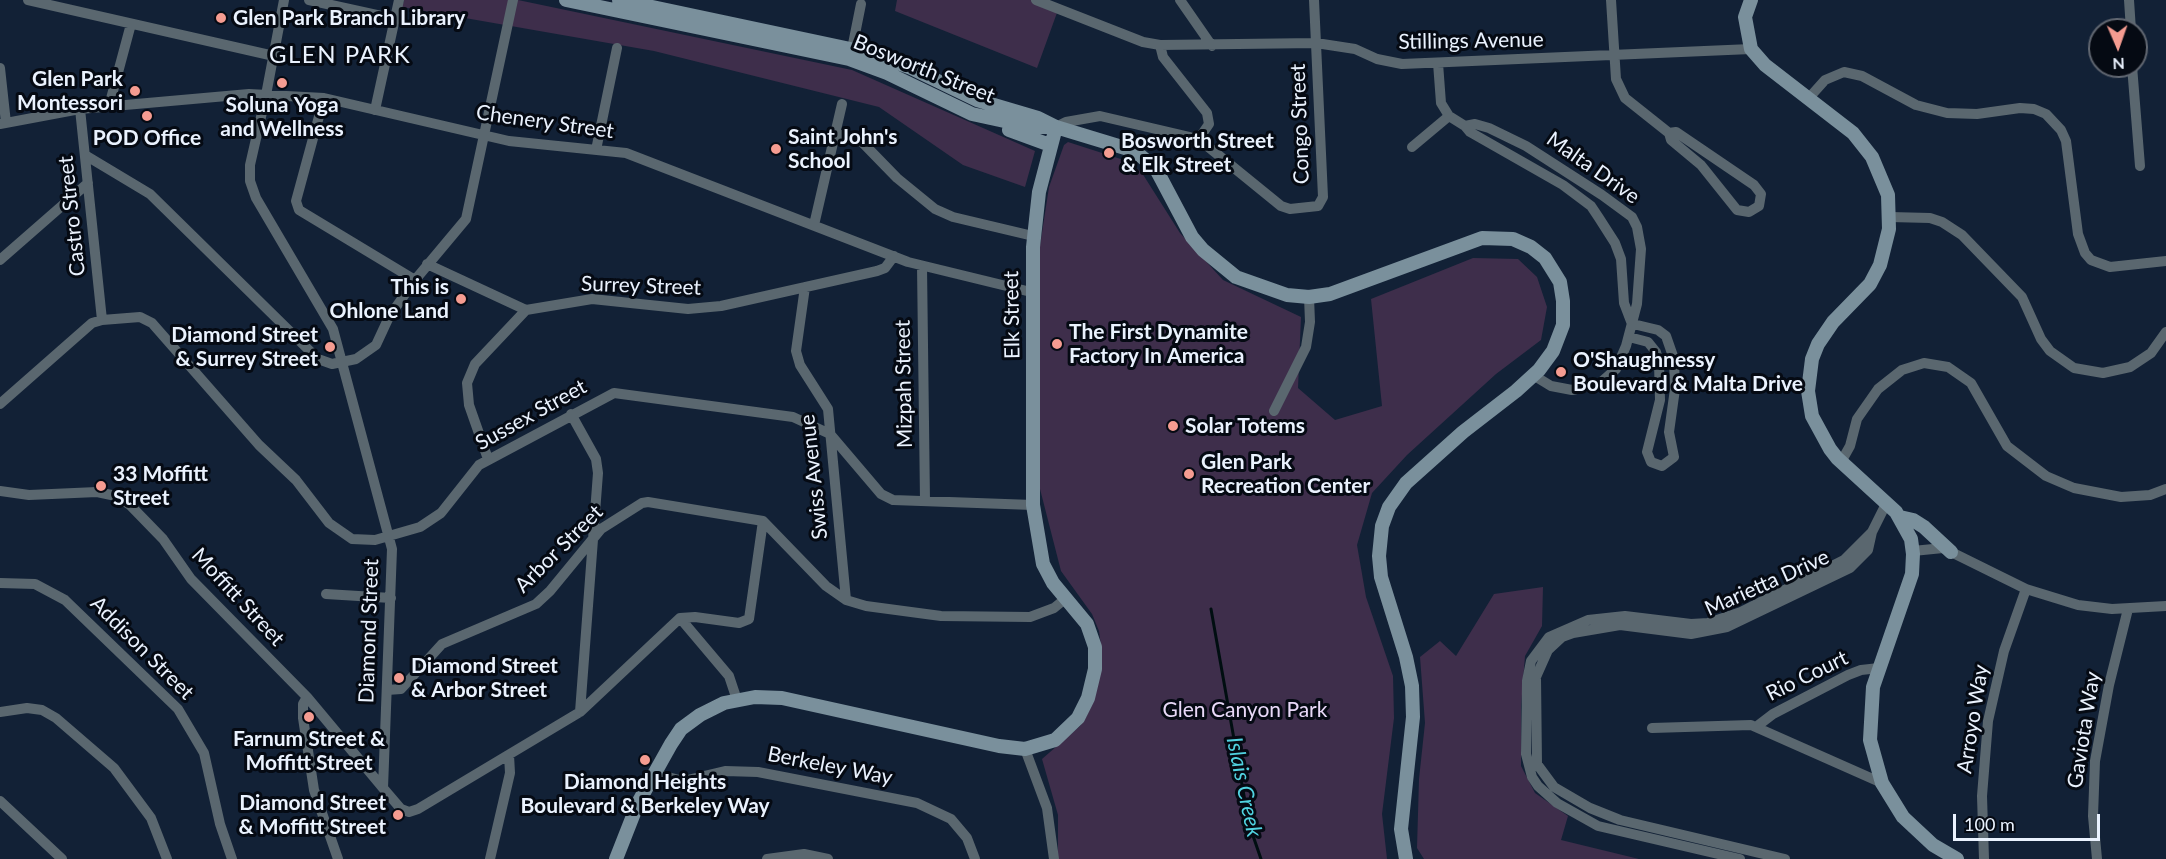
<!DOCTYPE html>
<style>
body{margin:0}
#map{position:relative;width:2166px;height:859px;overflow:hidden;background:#122136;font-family:Lato,sans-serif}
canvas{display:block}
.north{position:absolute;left:2088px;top:18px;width:60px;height:60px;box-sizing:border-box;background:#050a13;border:2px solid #616771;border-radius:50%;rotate:178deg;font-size:16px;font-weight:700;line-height:24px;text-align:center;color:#eaf2fe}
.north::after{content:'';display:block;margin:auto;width:21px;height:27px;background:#f59c91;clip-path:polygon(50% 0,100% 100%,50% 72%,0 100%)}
.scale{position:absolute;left:1953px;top:814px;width:147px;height:27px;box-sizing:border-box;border:3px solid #eaf2fe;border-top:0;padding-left:8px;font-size:18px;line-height:21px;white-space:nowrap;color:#eaf2fe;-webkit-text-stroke:4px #050a13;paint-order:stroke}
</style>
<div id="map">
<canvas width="2166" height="859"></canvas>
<div class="north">N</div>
<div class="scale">100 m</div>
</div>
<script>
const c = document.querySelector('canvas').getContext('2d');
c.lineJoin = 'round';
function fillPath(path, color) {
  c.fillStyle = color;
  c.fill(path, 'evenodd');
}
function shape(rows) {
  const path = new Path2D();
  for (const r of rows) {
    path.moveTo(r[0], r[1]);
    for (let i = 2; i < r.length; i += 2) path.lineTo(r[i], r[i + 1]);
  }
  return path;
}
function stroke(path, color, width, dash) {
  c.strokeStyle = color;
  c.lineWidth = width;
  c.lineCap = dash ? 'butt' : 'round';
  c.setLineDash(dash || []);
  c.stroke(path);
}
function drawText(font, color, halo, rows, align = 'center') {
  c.font = font + ' Lato,sans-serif';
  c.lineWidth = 6;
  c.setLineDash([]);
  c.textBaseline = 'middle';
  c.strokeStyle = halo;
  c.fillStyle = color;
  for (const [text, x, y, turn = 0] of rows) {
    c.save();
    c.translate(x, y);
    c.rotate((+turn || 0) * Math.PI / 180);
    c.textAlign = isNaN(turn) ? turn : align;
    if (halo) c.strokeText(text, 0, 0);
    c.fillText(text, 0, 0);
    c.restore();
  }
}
fillPath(shape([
 [404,0,518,0,852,70,1035,151,1025,187,963,165,879,107,654,51,402,7],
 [897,0,1031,0,1058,10,1037,68,895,11],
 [1068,142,1130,162,1142,173,1180,233,1223,280,1301,317,1298,388,1335,420,1382,406,1371,299,1473,258,1518,259,1537,277,1547,307,1541,340,1496,374,1407,455,1372,493,1357,545,1366,597,1393,676,1394,718,1382,814,1387,859,1058,859,1058,815,1042,759,1080,726,1086,717,1092,704,1102,653,1099,631,1092,614,1061,571,1040,489,1039,252,1049,187,1064,145],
 [1543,587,1542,626,1525,656,1521,707,1521,766,1535,793,1568,816,1561,840,1639,859,1424,859,1417,848,1419,779,1425,723,1420,657,1440,641,1456,656,1494,594]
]), '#3e2e4b');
stroke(shape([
 [1211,609,1249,824,1261,859]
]), '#000e11', 3);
stroke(shape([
 [28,0,274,56],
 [284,0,266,95,250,165,250,181,256,198,333,329,392,549,383,788,401,809,409,812,418,809,580,712,680,618],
 [309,0,395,19],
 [1036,0,1143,42,1160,45,1163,57,1207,113,1209,124,1198,140],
 [1180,0,1212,46],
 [1611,0,1616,79,1625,98,1669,133,1671,140,1701,165,1737,210,1749,212,1759,206,1761,194,1754,185,1676,132,1669,133],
 [2129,0,2131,30],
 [1160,45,1316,43,1355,49,1377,59,1402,64,1751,49],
 [852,49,861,4],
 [1438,63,1441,103,1449,116,1465,126,1470,132,1563,185,1591,206,1599,218,1615,243,1621,259,1624,303,1632,324],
 [2132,66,2140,166],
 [0,68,6,123],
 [324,98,296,201,299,210,415,280],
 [1808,99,1825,80,1844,72,1862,76,1916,105,1947,113,1977,114,2020,108,2034,109,2046,114,2061,130,2066,141,2078,234,2085,253,2091,260,2110,267,2166,261],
 [109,106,131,24],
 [80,109,102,320],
 [375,110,399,0],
 [0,124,80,109,249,94,324,98,509,141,626,153,908,262,1031,292],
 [1465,126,1475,124,1489,128,1526,146,1602,195,1632,217,1637,227,1641,249,1637,304,1626,346,1616,369,1599,384,1572,390,1551,386,1533,375],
 [1056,127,1066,122,1100,116,1190,137,1206,145,1281,206,1290,209,1318,206,1323,197,1314,0],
 [835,133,860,140,897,178,935,209,953,217,1033,236],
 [1412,147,1449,116],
 [596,150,617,48],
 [85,155,150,194,318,359,332,364,356,359,376,345,389,317,415,280,466,219,513,0],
 [1890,217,1930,218,1942,222,1962,235,2022,297,2041,339,2050,351,2074,368,2103,373,2130,367,2151,353,2166,332],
 [814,225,842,104],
 [0,260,88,183],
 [427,264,526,310,592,299,688,309,721,306,877,271,885,268,894,256],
 [922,266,925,501],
 [805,287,796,351,800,365,828,409,846,600],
 [1629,337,1648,342,1656,352,1659,363,1660,400,1647,452,1651,462,1662,466,1674,457,1669,432,1675,389,1674,359,1666,336,1658,330,1633,324],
 [0,404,92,323,102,320,140,317,152,323,259,445,296,480,329,523,352,539,375,540,420,527,441,513,479,465,614,393,793,417,830,434,881,494,893,500,1033,505],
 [1274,411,1306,347,1310,322,1309,297],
 [571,414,596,459,598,473,580,712],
 [488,459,469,405,467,383,475,364,526,310],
 [1841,462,1850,446,1857,419,1878,389,1902,370,1924,363,1948,367,1971,383,2007,446,2046,476,2074,488,2121,497,2150,495,2166,489],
 [0,491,29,495,97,492,116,496,130,505,163,539,191,579,307,697,383,788],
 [1913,551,1943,548,2026,589,2078,605,2112,609,2166,606],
 [0,583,35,584,65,600,178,709,204,753,220,824,232,859],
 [326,594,391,598],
 [680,618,695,617,739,623,749,619,763,521],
 [680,618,729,676,737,700],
 [387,690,401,689,442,644,536,604,550,591,601,529,642,503,648,502,763,521,826,586,846,600,866,606,941,616,1030,617,1054,608,1065,599],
 [307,697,303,704,303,718,314,790,338,859],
 [0,712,27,708,42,710,56,718,114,768,151,818,167,859],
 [1756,727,1773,714,1848,675,1861,670,1879,668],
 [1652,728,1751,725,1882,783],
 [1025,749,1047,808,1054,859],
 [653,773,683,781,725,771,758,772,917,803,951,819,967,838,975,859],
 [0,801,62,859],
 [490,859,510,773,509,755],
 [767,859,804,854,828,859],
 [1740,859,1598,826,1557,803,1538,786,1532,777,1526,754,1527,681,1531,661,1549,637,1588,620,1625,616,1691,624,1708,623,1741,612,1844,560,1872,532,1887,502],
 [1785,859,1620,820,1590,808,1554,787,1537,764,1536,677,1548,650,1562,637,1573,633,1620,625,1691,634,1727,627,1850,568,1868,550,1872,532],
 [1984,859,1982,796,1988,721,2004,651,2026,589],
 [2097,859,2093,816,2095,761,2109,685,2128,609]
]), '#5a676f', 10);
stroke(shape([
 [566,0,849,59,887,73,972,114,1032,127,1054,127],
 [619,0,874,54,911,68,977,100,1038,118,1056,127,1135,151,1156,169,1192,237,1203,250,1236,277,1287,295,1309,297,1330,294,1482,238,1513,239,1531,247,1545,258,1560,282,1563,301,1563,325,1553,351,1539,370,1516,391,1463,432,1406,483,1389,507,1382,526,1379,556,1381,577,1406,657,1412,686,1413,717,1401,829,1406,859],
 [1751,0,1745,17,1751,49,1765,65,1853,133,1872,157,1888,195,1889,229,1880,265,1870,284,1833,322,1818,344,1812,359,1808,391,1812,416,1830,449,1837,458,1896,512,1911,539,1913,554,1912,574,1873,687,1870,740,1882,783,1903,817,1933,845,1957,859],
 [1009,130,1050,145],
 [1900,517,1913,520,1924,527,1951,552],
 [616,859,638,803,671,744,681,729,700,715,724,703,755,697,782,698,999,746,1025,749,1055,740,1078,718,1088,698,1095,669,1095,647,1087,624,1053,583,1043,564,1033,505,1033,247,1039,192,1056,127]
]), '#7a909c', 14);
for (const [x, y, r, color] of [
 [221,18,6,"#f59c91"],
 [282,83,6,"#f59c91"],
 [135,91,6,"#f59c91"],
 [147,116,6,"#f59c91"],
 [776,149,6,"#f59c91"],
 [1109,153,6,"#f59c91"],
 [461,299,6,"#f59c91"],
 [1057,344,6,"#f59c91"],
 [330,347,6,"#f59c91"],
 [1561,372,6,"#f59c91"],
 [1173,426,6,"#f59c91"],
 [1189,474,6,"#f59c91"],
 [101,486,6,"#f59c91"],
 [399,678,6,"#f59c91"],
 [309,717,6,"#f59c91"],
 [645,760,6,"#f59c91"],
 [398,815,6,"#f59c91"]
]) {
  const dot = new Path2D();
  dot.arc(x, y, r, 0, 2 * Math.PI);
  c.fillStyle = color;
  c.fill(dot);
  stroke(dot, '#050a13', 2);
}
drawText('bold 21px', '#eaf2fe', '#050a13', [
 ["Glen Park Branch Library",233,18],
 ["Glen Park",123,79,"right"],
 ["Montessori",123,103,"right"],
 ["Soluna Yoga",282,105,"center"],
 ["and Wellness",282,129,"center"],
 ["Saint John's",788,137],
 ["School",788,161],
 ["POD Office",147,138,"center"],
 ["Bosworth Street",1121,141],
 ["& Elk Street",1121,165],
 ["This is",449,287,"right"],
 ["Ohlone Land",449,311,"right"],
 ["The First Dynamite",1069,332],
 ["Factory In America",1069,356],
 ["Diamond Street",318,335,"right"],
 ["& Surrey Street",318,359,"right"],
 ["O'Shaughnessy",1573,360],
 ["Boulevard & Malta Drive",1573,384],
 ["Solar Totems",1185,426],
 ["Glen Park",1201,462],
 ["Recreation Center",1201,486],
 ["33 Moffitt",113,474],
 ["Street",113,498],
 ["Diamond Street",411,666],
 ["& Arbor Street",411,690],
 ["Farnum Street &",309,739,"center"],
 ["Moffitt Street",309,763,"center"],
 ["Diamond Heights",645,782,"center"],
 ["Boulevard & Berkeley Way",645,806,"center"],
 ["Diamond Street",386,803,"right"],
 ["& Moffitt Street",386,827,"right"]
], 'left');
drawText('21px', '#eaf2fe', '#050a13', [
 ["Stillings Avenue",1471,41,-1],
 ["Bosworth Street",924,69,22],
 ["Chenery Street",545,122,8],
 ["Congo Street",1300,124,-92],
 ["Malta Drive",1593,168,35],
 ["Castro Street",72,216,-96],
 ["Surrey Street",641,286,2],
 ["Elk Street",1012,315,-91],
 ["Mizpah Street",904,384,-91],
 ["Sussex Street",531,415,-29],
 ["Swiss Avenue",814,477,-96],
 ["Arbor Street",559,549,-45],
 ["Marietta Drive",1767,583,-24],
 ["Moffitt Street",238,597,47],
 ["Diamond Street",369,631,-88],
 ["Addison Street",142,648,45],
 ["Rio Court",1807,676,-26],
 ["Arroyo Way",1973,719,-81],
 ["Gaviota Way",2084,730,-81],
 ["Berkeley Way",830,766,11]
]);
drawText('21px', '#e9d9f8', '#050a13', [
 ["Glen Canyon Park",1245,710]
]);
drawText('italic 22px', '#51d3e1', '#050a13', [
 ["Islais Creek",1244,787,78]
]);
c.letterSpacing = '1.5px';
drawText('24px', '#eaf2fe', '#050a13', [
 ["GLEN PARK",340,55]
]);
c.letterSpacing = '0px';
</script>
